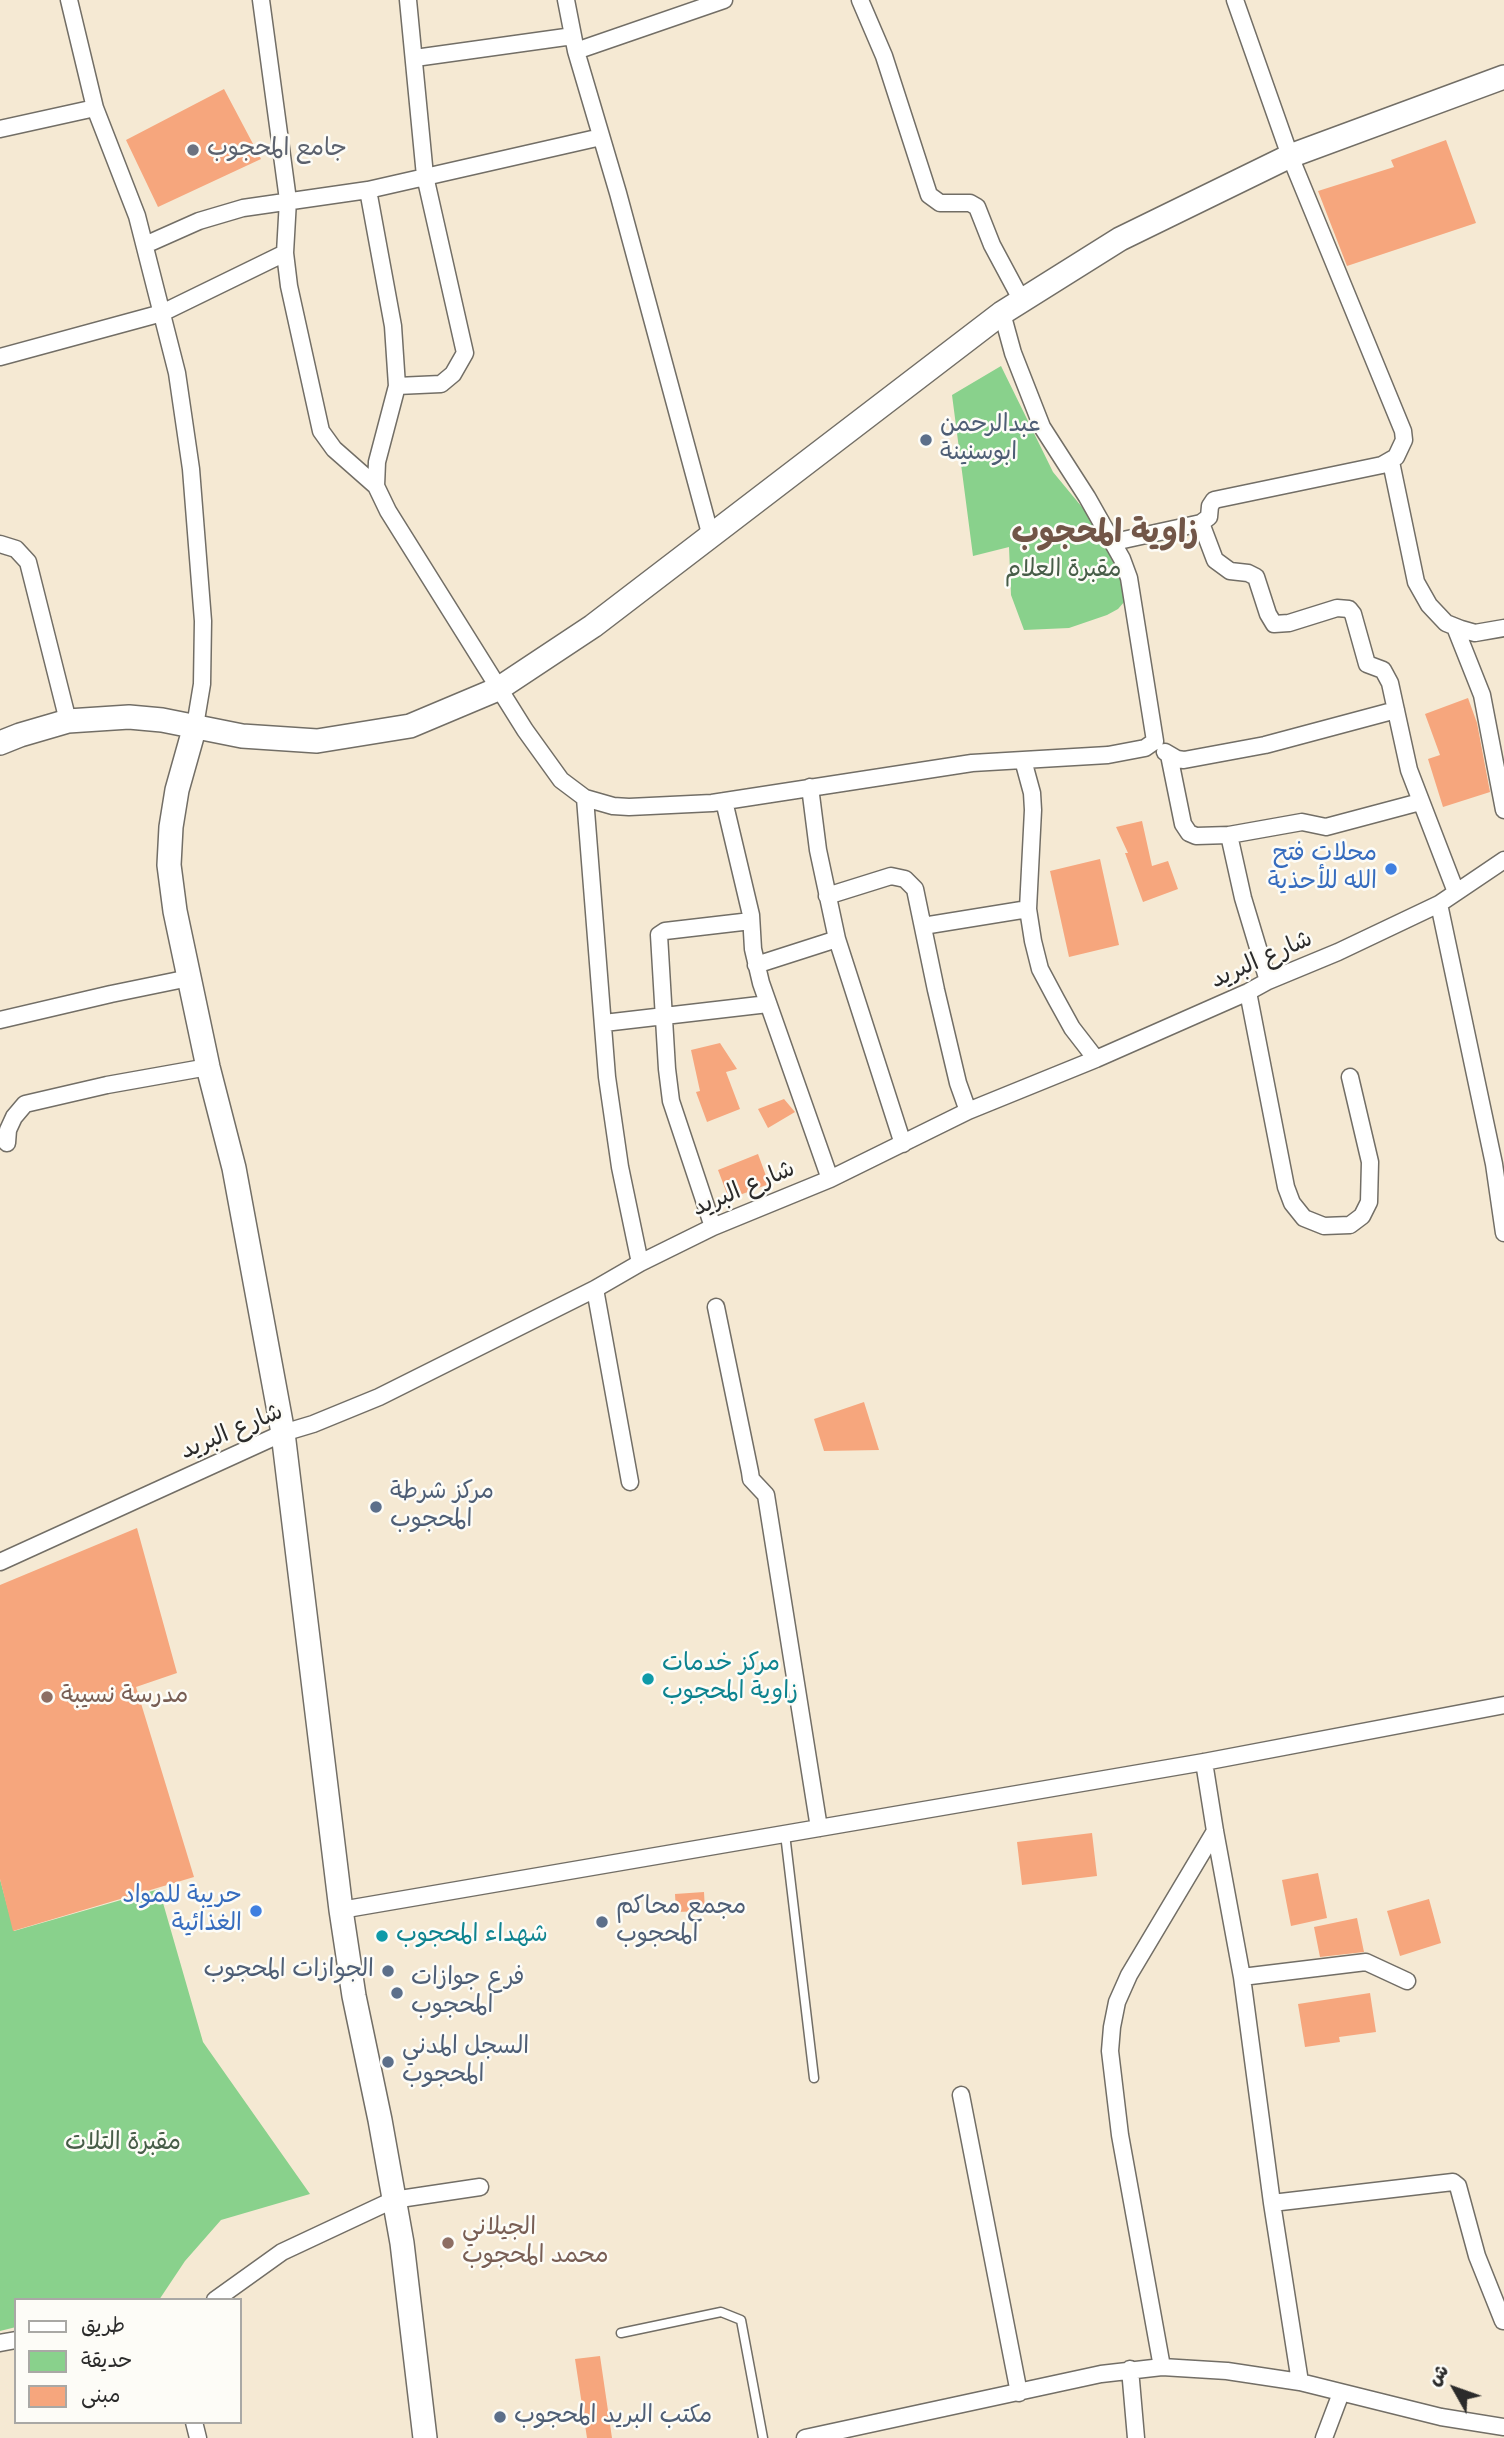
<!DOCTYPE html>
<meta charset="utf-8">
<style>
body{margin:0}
#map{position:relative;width:1504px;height:2438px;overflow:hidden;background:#f5e9d3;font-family:Mynerve,"Playpen Sans Arabic",sans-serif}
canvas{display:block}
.legend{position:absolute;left:14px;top:2298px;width:228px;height:126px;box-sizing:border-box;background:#fdfcf7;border:2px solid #a9a8a5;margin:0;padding:9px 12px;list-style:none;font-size:21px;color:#2b2b2b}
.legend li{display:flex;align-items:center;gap:14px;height:35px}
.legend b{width:35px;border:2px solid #a9a8a5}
.north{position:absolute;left:1420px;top:2354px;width:70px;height:70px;-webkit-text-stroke:5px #fdfcf7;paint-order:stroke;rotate:310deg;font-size:19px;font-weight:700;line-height:28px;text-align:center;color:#2b2b2b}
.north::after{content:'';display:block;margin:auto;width:24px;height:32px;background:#2b2b2b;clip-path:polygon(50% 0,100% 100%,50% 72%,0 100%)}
</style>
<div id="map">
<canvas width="1504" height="2438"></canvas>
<ul class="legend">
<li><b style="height:9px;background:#fff"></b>طريق</li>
<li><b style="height:19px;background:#89d18c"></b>حديقة</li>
<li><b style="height:19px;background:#f6a67d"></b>مبنى</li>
</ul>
<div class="north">ش</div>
</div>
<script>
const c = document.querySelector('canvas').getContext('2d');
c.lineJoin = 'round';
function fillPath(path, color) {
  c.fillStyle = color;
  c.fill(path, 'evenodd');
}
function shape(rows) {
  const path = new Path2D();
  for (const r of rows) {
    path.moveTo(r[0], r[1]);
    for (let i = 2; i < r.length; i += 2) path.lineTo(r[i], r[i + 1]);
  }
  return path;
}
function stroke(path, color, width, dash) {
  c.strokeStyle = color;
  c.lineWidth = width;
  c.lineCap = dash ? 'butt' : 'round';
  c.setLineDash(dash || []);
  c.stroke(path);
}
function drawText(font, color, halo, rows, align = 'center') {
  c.font = font + ' Mynerve,"Playpen Sans Arabic",sans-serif';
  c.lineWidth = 5;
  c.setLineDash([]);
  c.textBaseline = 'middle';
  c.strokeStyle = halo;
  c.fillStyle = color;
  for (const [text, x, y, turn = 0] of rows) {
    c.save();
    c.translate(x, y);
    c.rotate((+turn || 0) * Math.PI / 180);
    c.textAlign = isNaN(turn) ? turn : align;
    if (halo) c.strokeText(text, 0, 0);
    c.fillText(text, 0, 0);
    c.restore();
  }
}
fillPath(shape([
 [1001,366,1053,472,1105,535,1125,583,1125,601,1118,609,1107,615,1069,628,1024,630,1011,595,1009,547,973,556,952,395],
 [0,1879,14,1931,159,1889,203,2042,310,2194,221,2220,185,2261,159,2300,16,2300,16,2327,0,2331]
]), '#89d18c');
fillPath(shape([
 [224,89,261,159,158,207,126,140],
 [1446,140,1476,223,1347,266,1318,191,1394,167,1391,160],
 [1468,698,1477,723,1490,792,1443,807,1428,759,1440,755,1425,714],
 [1142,821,1152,866,1168,861,1178,889,1143,902,1125,853,1128,853,1116,827],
 [1100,859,1119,945,1069,957,1050,871],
 [720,1043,737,1069,726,1072,740,1109,707,1122,696,1092,700,1091,691,1050],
 [784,1099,795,1112,768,1128,758,1109],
 [758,1154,769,1184,729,1199,718,1170],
 [864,1402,879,1450,824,1451,814,1419],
 [137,1528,177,1673,136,1687,194,1877,13,1931,0,1879,0,1585],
 [1092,1833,1097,1876,1022,1885,1017,1842],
 [1318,1873,1327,1918,1291,1926,1282,1880],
 [704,1892,705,1911,676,1912,675,1894],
 [1429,1899,1441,1943,1400,1956,1387,1911],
 [1357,1918,1364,1952,1320,1957,1314,1927],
 [1370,1993,1376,2032,1339,2037,1340,2042,1305,2047,1298,2004],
 [600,2356,612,2438,587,2438,575,2359]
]), '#f6a67d');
const lane = shape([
 [785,1834,814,2078],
 [621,2333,721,2312,741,2320,763,2438]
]);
const street = shape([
 [69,0,95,108,137,216,177,373,191,469,203,621,202,684,195,726],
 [261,0,288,200,285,253,289,286,321,431,334,449,376,486],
 [566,0,576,51,618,193,711,537],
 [860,0,884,56,929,195,940,203,970,203,977,207,992,245,1022,301],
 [576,51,724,0],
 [415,58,573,36],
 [0,129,95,108],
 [368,190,601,137],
 [145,245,199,221,243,208,368,190,393,326,397,386,377,462,376,486,388,511,525,730,561,780,585,798,607,1077,620,1167,640,1263],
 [0,357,162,313,285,253],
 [397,386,441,384,453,374,465,353,425,176,408,0],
 [1391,462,1416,582,1429,605,1446,623,1461,629,1475,633,1504,628],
 [1201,523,1215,560,1230,571,1248,573,1256,577,1268,614,1274,624,1289,623,1337,608,1349,609,1353,614,1367,664,1383,670,1390,683,1409,770,1456,892],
 [1114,542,1201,523,1209,517,1210,506,1214,500,1382,465,1396,457,1404,440,1403,431,1290,156,1235,0],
 [0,544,16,549,28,562,68,721],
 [1455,627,1482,695,1504,810],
 [1165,752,1177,759,1184,760,1265,745,1396,710],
 [1169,755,1183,824,1189,833,1196,836,1229,835,1243,898,1268,981],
 [1023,760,1032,793,1033,810,1028,909,1033,941,1040,969,1056,999,1072,1028,1096,1059],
 [810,787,818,850,837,939,903,1144],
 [585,798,613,806,629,807,712,803,972,763,1108,755,1145,748,1155,741,1129,578,1122,559,1087,497,1042,427,1013,353,1002,313],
 [724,801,751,915,753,949,761,983,830,1179],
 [1229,835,1302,822,1326,827,1420,802],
 [827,896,891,876,905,879,915,889,936,990,958,1083,968,1111],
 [1439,904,1494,1164,1504,1233],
 [923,926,1028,909],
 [756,965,837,939],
 [1248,992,1286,1187,1292,1203,1304,1218,1324,1226,1350,1225,1362,1216,1369,1202,1370,1162,1350,1077],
 [0,1020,111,994,189,978],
 [604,1023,768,1004],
 [7,1143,8,1130,14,1117,25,1104,107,1085,208,1067],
 [713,1227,671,1101,667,1069,659,935,665,931,751,921],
 [595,1289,630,1482],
 [716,1307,750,1472,751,1479,766,1495,819,1828],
 [0,1562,283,1433,313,1424,379,1397,595,1289,640,1263,713,1227,830,1179,968,1111,1096,1059,1248,992,1268,981,1338,952,1439,904,1504,860],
 [1204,1762,1215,1831,1242,1977,1272,2203,1300,2382],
 [341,1910,1204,1762,1504,1705],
 [1242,1977,1366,1962,1407,1981],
 [961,2095,1019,2393],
 [1272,2203,1453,2182,1458,2186,1477,2256,1503,2321],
 [215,2300,282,2252,393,2200,480,2187],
 [0,2343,16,2340],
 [1162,2367,1120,2135,1110,2051,1112,2027,1117,2002,1129,1975,1215,1831],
 [1130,2369,1136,2438],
 [194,2422,198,2438],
 [805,2438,1101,2374,1162,2367,1227,2371,1300,2382,1441,2417,1504,2427],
 [1324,2438,1341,2393]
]);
const secondary = shape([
 [195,726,177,790,171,827,169,865,175,911,208,1067,234,1168,283,1433,341,1910,354,1996,380,2120,402,2243,425,2438],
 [0,743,20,735,68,721,129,717,162,720,242,736,317,741,410,726,498,689,593,626,1002,313,1120,239,1290,156,1504,77]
]);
stroke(lane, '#726e66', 11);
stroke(street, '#726e66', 19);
stroke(secondary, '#726e66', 26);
stroke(lane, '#fff', 8);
stroke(street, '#fff', 16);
stroke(secondary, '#fff', 23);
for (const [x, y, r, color] of [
 [193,150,7,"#6b7280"],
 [926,440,7,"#5c6f8a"],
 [1391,869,7,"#3f7fe0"],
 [376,1507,7,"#5c6f8a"],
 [648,1679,7,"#0f9aa8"],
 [47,1697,7,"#8d6e63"],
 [256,1911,7,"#3f7fe0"],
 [602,1922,7,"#5c6f8a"],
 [382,1936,7,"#0f9aa8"],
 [388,1971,7,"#5c6f8a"],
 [397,1993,7,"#5c6f8a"],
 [388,2062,7,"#5c6f8a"],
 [448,2243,7,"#8d6e63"],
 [500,2417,7,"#5c6f8a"]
]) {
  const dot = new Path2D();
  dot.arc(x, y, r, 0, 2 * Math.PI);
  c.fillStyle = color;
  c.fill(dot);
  stroke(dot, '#fdfcf7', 2.5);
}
drawText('24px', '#5b616d', '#fdfcf7', [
 ["جامع المحجوب",207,150]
], 'left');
drawText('24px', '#4e5e75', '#fdfcf7', [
 ["عبدالرحمن",940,426],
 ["ابوسنينة",940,454],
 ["مركز شرطة",390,1493],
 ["المحجوب",390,1521],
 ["مجمع محاكم",616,1908],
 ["المحجوب",616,1936],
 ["الجوازات المحجوب",374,1971,"right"],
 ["فرع جوازات",411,1979],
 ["المحجوب",411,2007],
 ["السجل المدني",402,2048],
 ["المحجوب",402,2076],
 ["مكتب البريد المحجوب",514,2417]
], 'left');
drawText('24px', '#475d48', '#fdfcf7', [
 ["مقبرة العلام",1063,571],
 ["مقبرة التلات",123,2144]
]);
drawText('24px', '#366cbe', '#fdfcf7', [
 ["محلات فتح",1377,855],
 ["الله للأحذية",1377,883],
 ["حريبة للمواد",242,1897],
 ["الغذائية",242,1925]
], 'right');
drawText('24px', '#2b2b2b', '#fdfcf7', [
 ["شارع البريد",1262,961,-24],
 ["شارع البريد",744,1190,-23],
 ["شارع البريد",232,1433,-23]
]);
drawText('24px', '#0d838f', '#fdfcf7', [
 ["مركز خدمات",662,1665],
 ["زاوية المحجوب",662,1693],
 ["شهداء المحجوب",396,1936]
], 'left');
drawText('24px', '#785e54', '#fdfcf7', [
 ["مدرسة نسيبة",61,1697],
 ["الجيلاني",462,2229],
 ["محمد المحجوب",462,2257]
], 'left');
drawText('bold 32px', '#725648', '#fdfcf7', [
 ["زاوية المحجوب",1105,535]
]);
</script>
